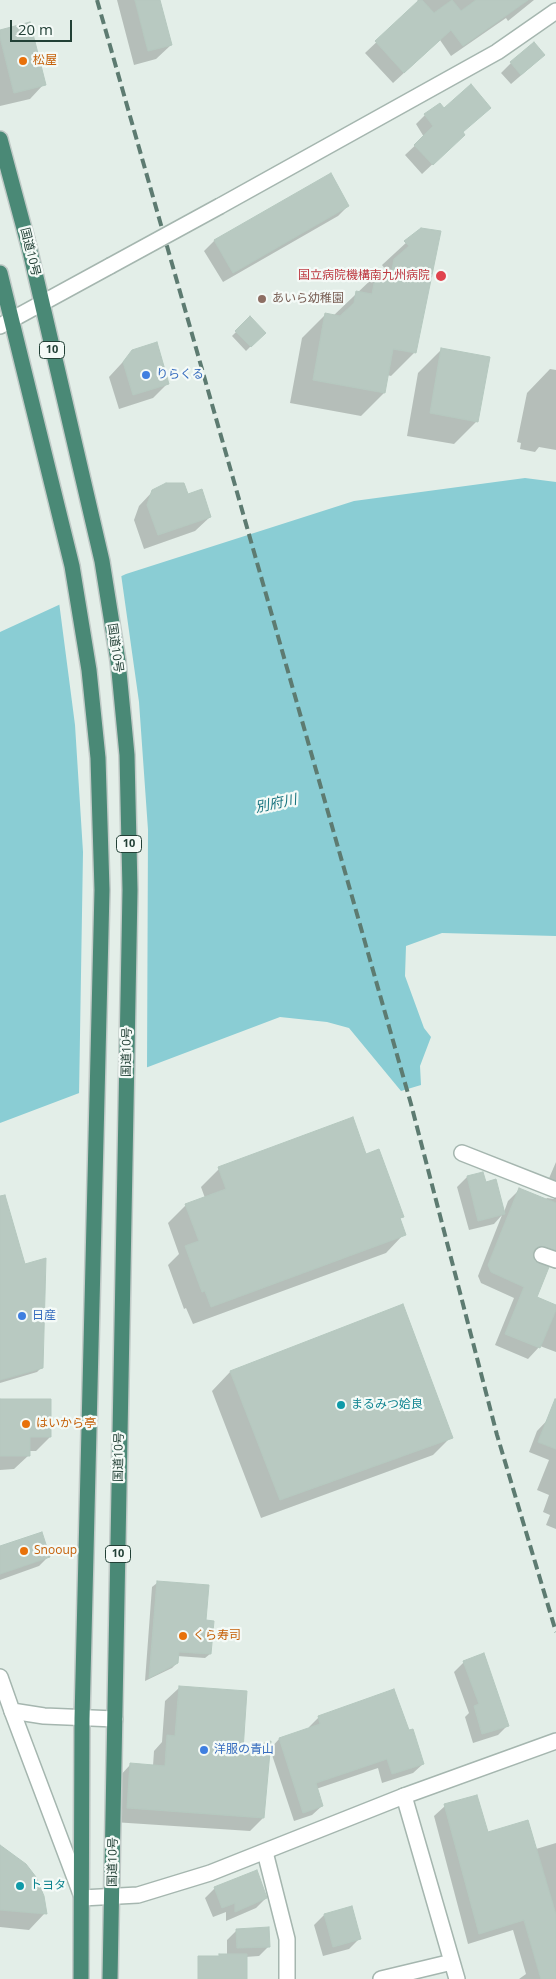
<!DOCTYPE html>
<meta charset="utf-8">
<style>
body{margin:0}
#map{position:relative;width:556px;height:1979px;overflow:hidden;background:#e3eee8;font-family:"Open Sans",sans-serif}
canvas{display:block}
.scale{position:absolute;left:10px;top:20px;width:62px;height:22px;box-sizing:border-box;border:2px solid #224036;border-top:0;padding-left:6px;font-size:15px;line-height:18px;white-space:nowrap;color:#224036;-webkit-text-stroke:4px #f4faf7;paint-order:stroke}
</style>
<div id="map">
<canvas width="556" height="1979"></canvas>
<div class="scale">20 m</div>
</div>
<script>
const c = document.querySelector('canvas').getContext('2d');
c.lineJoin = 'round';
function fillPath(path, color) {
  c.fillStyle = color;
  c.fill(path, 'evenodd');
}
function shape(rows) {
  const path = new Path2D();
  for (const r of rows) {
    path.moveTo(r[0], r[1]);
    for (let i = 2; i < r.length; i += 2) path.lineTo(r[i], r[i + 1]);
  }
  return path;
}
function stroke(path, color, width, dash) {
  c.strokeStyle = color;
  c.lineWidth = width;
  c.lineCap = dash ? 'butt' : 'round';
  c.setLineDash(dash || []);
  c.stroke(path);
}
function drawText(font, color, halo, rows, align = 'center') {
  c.font = font + ' "Open Sans","Noto Sans JP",sans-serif';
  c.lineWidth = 4.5;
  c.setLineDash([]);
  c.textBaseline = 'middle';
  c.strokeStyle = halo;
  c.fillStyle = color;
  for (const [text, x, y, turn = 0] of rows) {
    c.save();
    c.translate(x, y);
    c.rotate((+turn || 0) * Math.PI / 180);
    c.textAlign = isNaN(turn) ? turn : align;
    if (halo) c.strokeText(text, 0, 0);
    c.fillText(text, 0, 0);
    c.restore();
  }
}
fillPath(shape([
 [525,478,556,482,556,936,442,933,406,946,405,976,424,1028,431,1037,420,1066,421,1085,401,1091,349,1028,327,1022,280,1017,0,1123,0,632,126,574,354,501]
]), '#8acdd4');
fillPath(shape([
 [121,574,139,702,148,830,147,1070,79,1096,83,852,75,725,59,602]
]), '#e3eee8');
fillPath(shape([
 [117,0,159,0,171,45,156,59,134,65],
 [417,0,534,0,508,21,506,18,451,56,440,40,393,83,365,53,419,2],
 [0,31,44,84,30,99,0,106],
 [511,63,533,65,511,84,501,73],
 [425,115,462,133,454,144,422,174,405,155,424,137,416,124],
 [330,175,348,206,338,216,223,282,204,251,214,241],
 [421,229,415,352,391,376,387,375,384,393,361,416,290,403,302,338,325,315,333,316,376,275,379,275,385,269,382,265],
 [250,318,264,333,246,351,232,336],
 [442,349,477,421,454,444,407,436,418,373],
 [133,351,167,384,153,398,119,409,109,377],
 [550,369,556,370,556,450,539,447,535,452,520,449,521,443,517,442,527,393],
 [153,491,187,495,210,517,195,531,144,549,134,520,139,506],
 [366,1156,402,1216,399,1220,404,1234,386,1253,193,1324,186,1308,184,1309,168,1265,179,1254,168,1223,186,1205,205,1198,201,1187,219,1169],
 [556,1162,556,1262,532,1256,535,1298,556,1306,556,1352,540,1346,528,1359,495,1345,514,1298,481,1283,478,1276,502,1215,494,1224,469,1230,457,1187,467,1177,482,1174,485,1183,504,1212,508,1201,519,1190,545,1200,547,1198,554,1199,553,1195,544,1190],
 [0,1221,24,1266,42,1367,37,1372,0,1383],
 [403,1306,451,1437,433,1455,261,1518,212,1391,230,1372],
 [0,1400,50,1437,36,1451,29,1451,29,1455,14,1469,0,1470],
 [555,1412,556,1413,556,1529,546,1525,550,1515,543,1512,549,1495,537,1490,549,1460,529,1452,537,1431],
 [0,1547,49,1556,39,1566,0,1580],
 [157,1583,205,1621,210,1654,205,1658,177,1656,177,1663,172,1668,145,1681,152,1587],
 [464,1662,508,1725,498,1735,473,1743,465,1717,469,1713,454,1672],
 [179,1688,241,1752,263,1818,250,1831,113,1822,117,1779,130,1765,153,1766,154,1751,162,1742,165,1701],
 [319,1717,408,1731,423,1764,413,1773,382,1783,378,1768,316,1789,322,1806,312,1815,294,1821,270,1749,279,1739,310,1729,309,1727],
 [445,1806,487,1833,536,1849,556,1843,556,1979,519,1979,526,1974,513,1930,468,1944,434,1816],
 [0,1851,45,1913,29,1930,0,1927],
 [215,1888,266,1898,256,1908,226,1921,226,1912,213,1917,205,1898],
 [324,1915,359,1939,349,1949,323,1956,314,1925],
 [237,1930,269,1946,259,1956,245,1957,245,1979,211,1979,211,1964,220,1955,227,1955,227,1940]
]), '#0003');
const building = shape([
 [135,0,160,0,172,45,148,51,135,0],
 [419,0,422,0,434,13,452,0,461,11,476,0,528,0,463,46,451,30,404,73,375,41,419,0],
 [30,22,46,85,14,93,0,37,0,30,30,22],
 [534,42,545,55,521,75,510,62,534,42],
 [471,84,491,108,463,132,465,135,433,165,414,145,433,126,424,114,440,103,444,108,471,84],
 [331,173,349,206,233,273,214,240,331,173],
 [421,228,441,231,416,353,393,349,385,393,313,380,325,313,340,316,354,303,356,291,372,294,376,273,391,276,394,259,409,246,404,241,421,228],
 [250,316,266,333,251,347,235,331,250,316],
 [157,342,169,384,133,395,123,362,132,350,157,342],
 [441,348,490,357,478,422,430,413,441,348],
 [166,483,184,483,188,494,202,489,211,517,158,535,147,505,152,490,166,483],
 [353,1117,366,1154,379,1149,404,1217,400,1218,406,1235,211,1307,205,1291,202,1292,185,1246,199,1241,185,1204,226,1189,218,1167,353,1117],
 [483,1172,486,1182,496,1179,505,1214,478,1221,467,1176,483,1172],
 [519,1188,556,1203,556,1250,541,1246,536,1248,533,1252,535,1261,549,1267,537,1297,556,1305,556,1310,540,1348,505,1334,524,1287,491,1272,488,1265,519,1188],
 [5,1195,25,1264,46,1258,43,1368,0,1380,0,1196,5,1195],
 [403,1304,453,1438,280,1500,230,1371,403,1304],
 [0,1399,51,1399,51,1437,30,1437,30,1456,0,1456,0,1399],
 [555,1399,556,1399,556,1449,538,1442,555,1399],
 [42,1532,50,1557,0,1574,0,1546,42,1532],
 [157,1581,209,1585,206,1620,214,1621,211,1654,179,1652,178,1663,149,1678,157,1581],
 [484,1653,509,1726,482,1734,474,1706,479,1704,463,1661,484,1653],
 [179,1686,247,1691,243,1750,271,1741,264,1818,127,1808,130,1763,165,1766,167,1735,175,1736,179,1686],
 [394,1689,409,1730,413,1729,424,1764,392,1774,387,1759,316,1783,323,1806,303,1813,279,1738,320,1724,318,1716,394,1689],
 [477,1795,488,1832,528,1820,556,1915,556,1979,541,1979,524,1920,479,1934,444,1804,477,1795],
 [0,1845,26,1864,36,1877,44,1896,47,1914,0,1910,0,1845],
 [257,1870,267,1898,235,1912,235,1903,222,1908,214,1887,257,1870],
 [352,1906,361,1939,333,1947,324,1914,352,1906],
 [269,1927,270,1947,237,1948,236,1929,269,1927],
 [219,1954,247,1954,247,1979,198,1979,198,1956,219,1956,219,1954]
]);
fillPath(building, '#b8c9c1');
stroke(building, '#b5c8bf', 1);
const minor = shape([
 [462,1153,556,1190],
 [542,1255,556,1260],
 [12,1711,81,1894],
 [404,1796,457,1979],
 [265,1852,287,1939,287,1979],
 [381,1979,452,1962]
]);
const tertiary = shape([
 [220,206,497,52,556,11],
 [0,326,110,266],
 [0,1677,12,1711,44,1716,115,1719],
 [82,1898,138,1895,210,1873,404,1796,556,1741]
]);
const trunk = shape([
 [0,139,29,247,102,561,118,661,127,755,130,890,110,1979],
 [0,273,72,566,89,670,98,758,102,890,82,1719,81,1979]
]);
stroke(minor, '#a5b6af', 18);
stroke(tertiary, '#a5b6af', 18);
stroke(trunk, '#c1cac7', 18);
stroke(minor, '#fff', 15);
stroke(tertiary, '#fff', 15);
stroke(trunk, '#4a8976', 15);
stroke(shape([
 [97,0,411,1104,497,1435,556,1632]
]), '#5d7b71', 4, [10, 5]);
const tertiaryBridge = shape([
 [110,266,220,206]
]);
stroke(tertiaryBridge, '#a5b6af', 18, []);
stroke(tertiaryBridge, '#fff', 15);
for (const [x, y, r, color] of [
 [23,61,5,"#e8710a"],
 [441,276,6,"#e0444e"],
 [262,299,5,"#8d6e63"],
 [146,375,5,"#3f7fe0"],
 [22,1316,5,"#3f7fe0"],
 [341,1405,5,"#0f9aa8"],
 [26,1424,5,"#e8710a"],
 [24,1551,5,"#e8710a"],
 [183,1636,5,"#e8710a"],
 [204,1750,5,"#3f7fe0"],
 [20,1886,5,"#0f9aa8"]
]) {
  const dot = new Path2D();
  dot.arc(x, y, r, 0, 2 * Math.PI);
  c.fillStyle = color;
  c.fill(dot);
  stroke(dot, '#f4faf7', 2);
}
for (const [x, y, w] of [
 [52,350,25],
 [129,844,25],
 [118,1554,25]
]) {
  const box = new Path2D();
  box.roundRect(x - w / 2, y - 8.5, w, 17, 4);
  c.fillStyle = '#f4faf7';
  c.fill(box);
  stroke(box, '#224036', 1);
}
drawText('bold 11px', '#224036', null, [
 ["10",52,350],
 ["10",129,844],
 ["10",118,1554]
]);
drawText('12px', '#c56008', '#f4faf7', [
 ["松屋",33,61],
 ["はいから亭",36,1424],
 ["Snooup",34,1551],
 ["くら寿司",193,1636]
], 'left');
drawText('12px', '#224036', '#f4faf7', [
 ["国道10号",30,252,76],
 ["国道10号",115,648,82],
 ["国道10号",127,1052,-89],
 ["国道10号",119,1457,-89],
 ["国道10号",113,1862,-89]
]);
drawText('12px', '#be3a42', '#f4faf7', [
 ["国立病院機構南九州病院",430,276]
], 'right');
drawText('12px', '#785e54', '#f4faf7', [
 ["あいら幼稚園",272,299]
], 'left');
drawText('12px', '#366cbe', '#f4faf7', [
 ["りらくる",156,375],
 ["日産",32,1316],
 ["洋服の青山",214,1750]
], 'left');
drawText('12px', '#0d838f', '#f4faf7', [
 ["まるみつ姶良",351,1405],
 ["トヨタ",30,1886]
], 'left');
drawText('italic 14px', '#19747f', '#f4faf7', [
 ["別府川",276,804,-12]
]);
</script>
